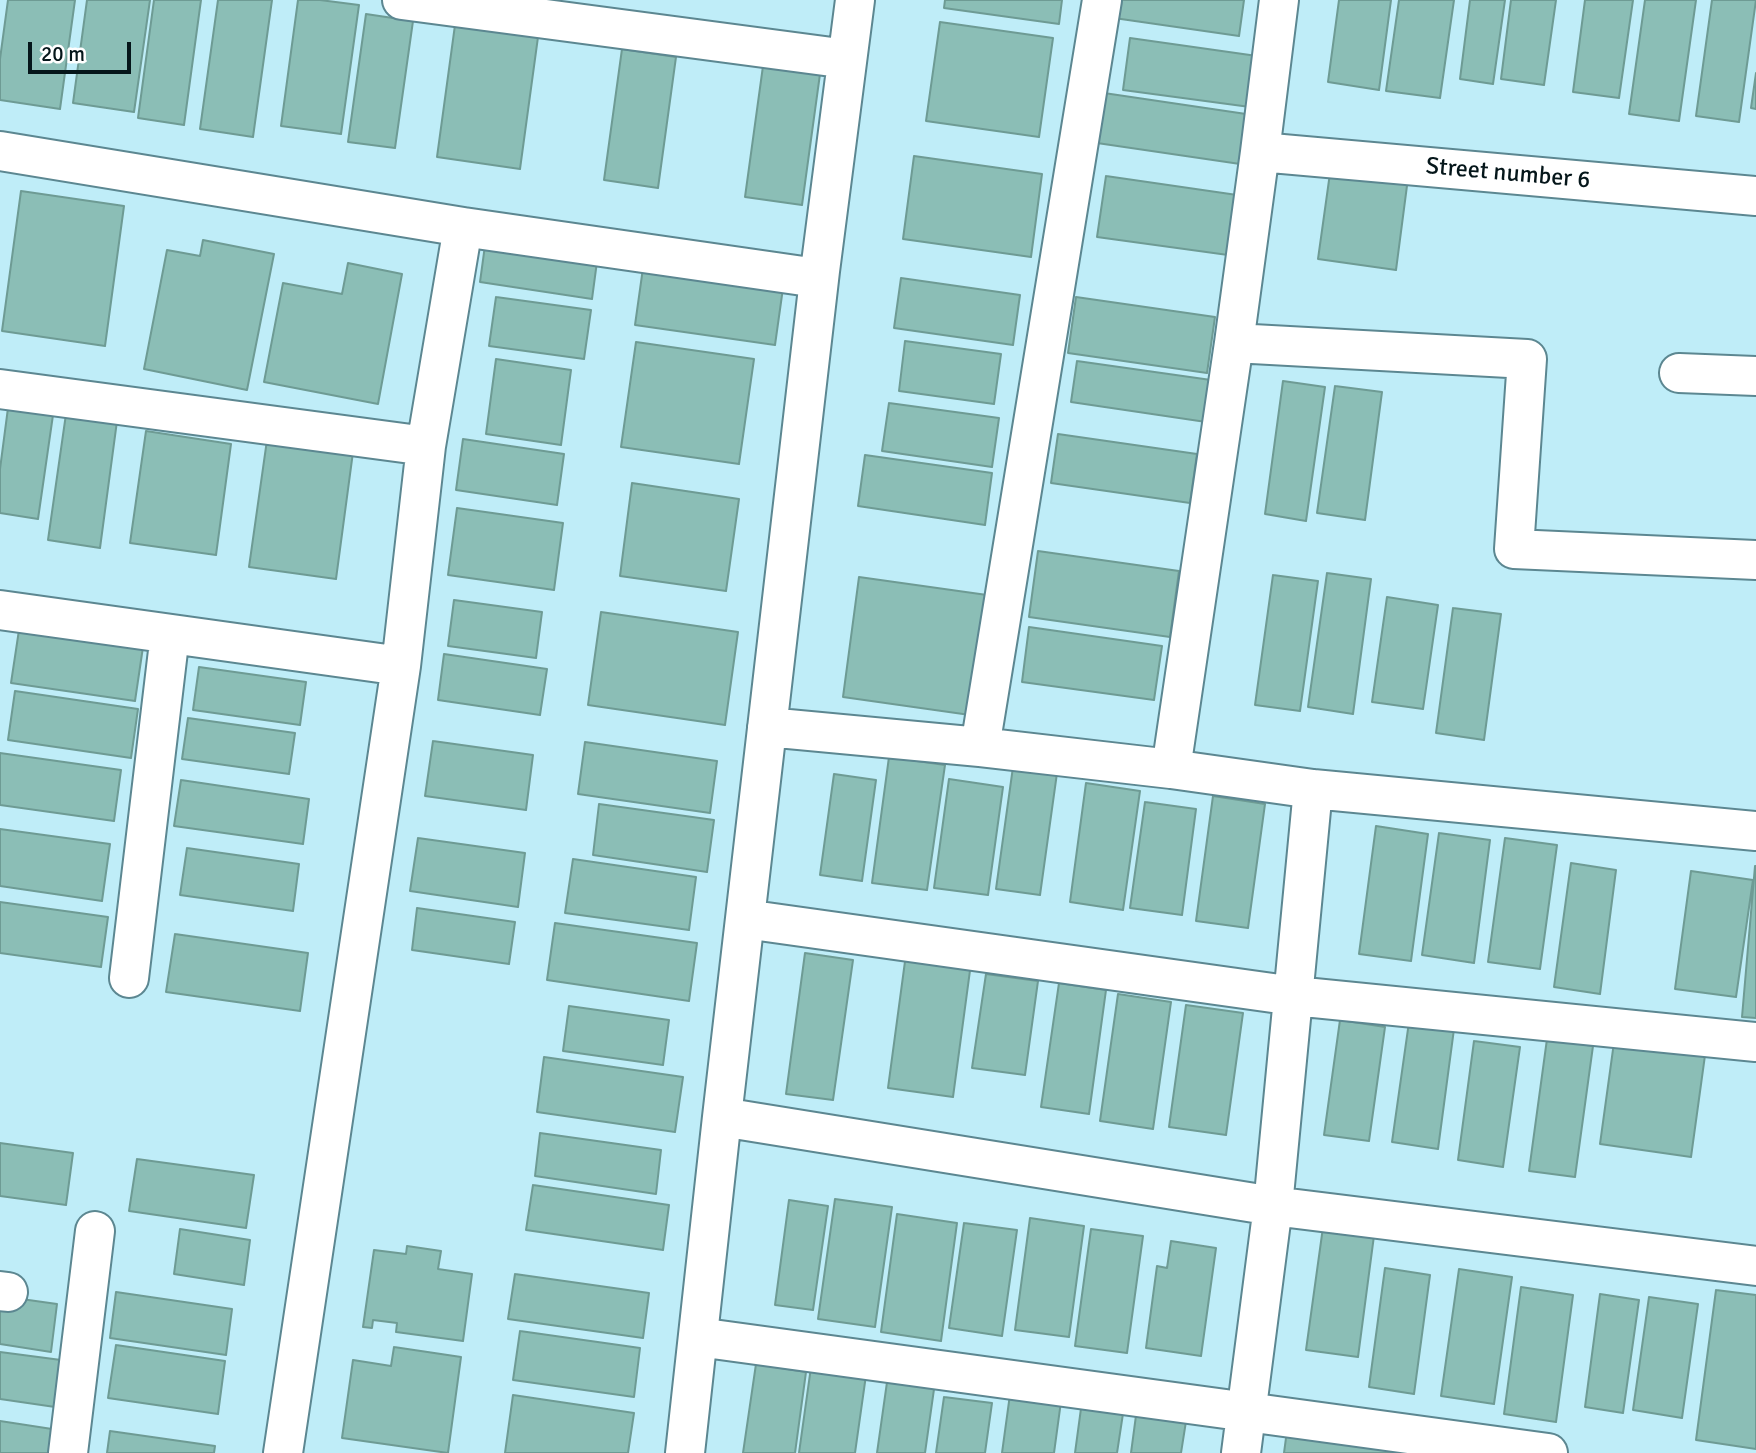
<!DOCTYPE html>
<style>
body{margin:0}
#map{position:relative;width:1756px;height:1453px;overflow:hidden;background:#bfedf8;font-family:Signika,sans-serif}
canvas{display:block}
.scale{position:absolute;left:28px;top:42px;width:103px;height:32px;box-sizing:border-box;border:4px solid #05161a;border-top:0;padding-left:9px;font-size:21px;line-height:24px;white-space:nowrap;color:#05161a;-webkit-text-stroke:5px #fff;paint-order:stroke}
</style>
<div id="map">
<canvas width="1756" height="1453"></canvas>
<div class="scale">20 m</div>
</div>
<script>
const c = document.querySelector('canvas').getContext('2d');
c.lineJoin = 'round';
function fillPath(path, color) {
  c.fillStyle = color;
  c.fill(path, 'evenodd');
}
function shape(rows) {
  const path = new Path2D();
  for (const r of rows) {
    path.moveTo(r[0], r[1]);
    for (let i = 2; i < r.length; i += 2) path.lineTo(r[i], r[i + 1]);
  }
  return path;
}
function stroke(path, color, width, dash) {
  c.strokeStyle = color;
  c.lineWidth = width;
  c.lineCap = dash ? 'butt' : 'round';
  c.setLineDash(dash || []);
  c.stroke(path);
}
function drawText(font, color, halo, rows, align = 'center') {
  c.font = font + ' Signika,sans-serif';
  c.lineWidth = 5;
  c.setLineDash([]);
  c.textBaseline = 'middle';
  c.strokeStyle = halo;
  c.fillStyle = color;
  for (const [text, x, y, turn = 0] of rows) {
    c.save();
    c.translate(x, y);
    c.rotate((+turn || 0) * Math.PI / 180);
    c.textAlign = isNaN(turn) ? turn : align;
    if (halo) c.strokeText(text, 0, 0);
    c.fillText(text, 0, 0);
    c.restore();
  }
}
const building = shape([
 [8,0,75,0,60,109,0,100,0,59,8,0],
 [87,0,150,0,134,112,73,103,87,0],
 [154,0,201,0,184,125,138,118,154,0],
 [218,0,272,0,253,137,200,129,218,0],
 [298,0,320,0,359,5,341,134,281,126,298,0],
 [945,0,1062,0,1059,24,944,8,945,0],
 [1116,0,1244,0,1239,36,1114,18,1116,0],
 [1339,0,1391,0,1379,90,1328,82,1339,0],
 [1399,0,1454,0,1440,98,1386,91,1399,0],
 [1470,0,1505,0,1493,84,1460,79,1470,0],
 [1511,0,1556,0,1544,85,1501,79,1511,0],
 [1585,0,1633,0,1619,98,1573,92,1585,0],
 [1645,0,1696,0,1679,121,1629,114,1645,0],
 [1712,0,1756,0,1739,122,1696,116,1712,0],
 [366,14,413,21,395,148,348,142,366,14],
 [940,22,1053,38,1039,137,926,121,940,22],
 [455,25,538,37,520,169,437,157,455,25],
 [1130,38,1257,56,1250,107,1123,90,1130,38],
 [622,49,676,57,658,188,604,180,622,49],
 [763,66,820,74,802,205,745,197,763,66],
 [1756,73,1756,109,1751,108,1756,73],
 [1104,93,1246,114,1240,164,1097,143,1104,93],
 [914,156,1042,174,1031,257,903,239,914,156],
 [1331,166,1408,178,1396,270,1318,259,1331,166],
 [1106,176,1237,195,1228,255,1097,237,1106,176],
 [21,191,124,206,105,346,2,331,21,191],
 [486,238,598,254,592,299,480,282,486,238],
 [203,240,274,254,247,390,144,369,167,250,200,256,203,240],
 [348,263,402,274,378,404,264,382,283,283,342,294,348,263],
 [643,268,783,288,775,345,635,325,643,268],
 [901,278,1020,295,1013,345,894,328,901,278],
 [496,297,591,310,584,359,489,346,496,297],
 [1076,297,1215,317,1207,373,1068,353,1076,297],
 [905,341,1001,354,994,404,899,391,905,341],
 [636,342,754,359,739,464,621,447,636,342],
 [496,359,571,370,561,445,486,434,496,359],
 [1077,361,1211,380,1206,422,1071,402,1077,361],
 [1283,381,1325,387,1306,521,1265,514,1283,381],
 [1335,386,1382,392,1365,520,1317,513,1335,386],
 [889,403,999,418,992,467,882,451,889,403],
 [8,408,53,415,38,519,0,513,0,469,8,408],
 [66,414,117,421,100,548,48,540,66,414],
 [146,431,231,444,216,555,130,543,146,431],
 [1058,434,1197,454,1190,503,1051,483,1058,434],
 [463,439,564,454,557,505,456,490,463,439],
 [267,440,353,452,336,579,249,567,267,440],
 [865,455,992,473,985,525,858,506,865,455],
 [632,483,739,499,726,591,620,576,632,483],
 [457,508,563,523,554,590,448,575,457,508],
 [1038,551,1179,571,1170,637,1029,617,1038,551],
 [1327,573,1371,579,1353,714,1308,707,1327,573],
 [1273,575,1318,581,1300,711,1255,705,1273,575],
 [859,577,987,595,970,715,843,697,859,577],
 [1387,597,1438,605,1423,709,1372,702,1387,597],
 [454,600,542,612,536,658,448,646,454,600],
 [1453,608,1501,614,1484,740,1436,733,1453,608],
 [601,612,738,632,725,725,588,705,601,612],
 [1029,627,1162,646,1154,700,1022,682,1029,627],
 [19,630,143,647,135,701,11,683,19,630],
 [444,654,547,669,540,715,438,700,444,654],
 [199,667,306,682,300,725,193,710,199,667],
 [15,691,138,709,131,758,8,740,15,691],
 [188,718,295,733,289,774,182,759,188,718],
 [433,741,533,755,526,810,425,796,433,741],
 [585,742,717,761,710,813,578,794,585,742],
 [0,753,121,770,114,821,0,805,0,753],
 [889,757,945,765,927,890,872,883,889,757],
 [1013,767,1057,773,1040,895,996,889,1013,767],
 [834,774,876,780,862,881,820,875,834,774],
 [949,779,1003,787,988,895,934,888,949,779],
 [181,780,309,799,303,844,174,826,181,780],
 [1086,783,1140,791,1123,910,1070,902,1086,783],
 [1213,796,1265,804,1248,928,1196,921,1213,796],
 [1145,802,1196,809,1182,915,1130,908,1145,802],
 [599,804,714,820,707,872,593,855,599,804],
 [1376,826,1428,834,1411,961,1359,954,1376,826],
 [0,829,110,844,102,901,0,886,0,829],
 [1439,833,1490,840,1474,963,1422,955,1439,833],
 [418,838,525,853,518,907,410,891,418,838],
 [1505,838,1557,845,1540,969,1488,962,1505,838],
 [187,848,299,864,293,911,180,895,187,848],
 [573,859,696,877,689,930,565,913,573,859],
 [1571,863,1616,870,1600,994,1554,987,1571,863],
 [1755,866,1756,866,1756,1018,1742,1017,1755,866],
 [1691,871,1753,880,1736,997,1675,989,1691,871],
 [0,902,108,917,101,967,0,953,0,902],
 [417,908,515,922,509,964,412,950,417,908],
 [555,923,697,943,689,1001,547,980,555,923],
 [175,934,308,953,300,1011,166,992,175,934],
 [805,953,853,960,833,1100,786,1094,805,953],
 [906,954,971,963,953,1097,888,1088,906,954],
 [986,974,1038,981,1025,1075,972,1068,986,974],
 [1059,983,1106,990,1089,1114,1041,1107,1059,983],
 [1118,994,1171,1002,1153,1129,1100,1121,1118,994],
 [1186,1005,1243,1013,1226,1135,1169,1127,1186,1005],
 [569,1006,669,1020,663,1065,563,1051,569,1006],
 [1340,1020,1385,1027,1369,1141,1324,1135,1340,1020],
 [1409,1022,1454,1029,1438,1149,1392,1142,1409,1022],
 [1615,1035,1706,1048,1691,1157,1600,1144,1615,1035],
 [1547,1039,1593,1046,1575,1177,1529,1171,1547,1039],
 [1474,1041,1520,1047,1503,1167,1458,1160,1474,1041],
 [544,1057,683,1077,675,1132,537,1112,544,1057],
 [540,1133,661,1150,656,1194,535,1176,540,1133],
 [0,1143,73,1153,66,1205,0,1196,0,1143],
 [137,1159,254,1175,246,1228,129,1211,137,1159],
 [533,1185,669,1205,663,1250,526,1230,533,1185],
 [835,1199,892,1207,875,1327,818,1319,835,1199],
 [789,1200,828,1206,813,1310,775,1305,789,1200],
 [897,1214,957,1223,941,1341,881,1332,897,1214],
 [1030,1218,1084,1226,1069,1337,1015,1330,1030,1218],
 [1324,1220,1375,1228,1358,1357,1306,1350,1324,1220],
 [964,1223,1017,1230,1002,1336,949,1328,964,1223],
 [180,1229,250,1240,244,1285,174,1274,180,1229],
 [1091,1229,1143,1236,1127,1353,1075,1346,1091,1229],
 [1171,1241,1216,1248,1201,1356,1146,1348,1157,1266,1167,1268,1171,1241],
 [407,1246,441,1251,438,1269,472,1274,463,1341,396,1332,397,1323,373,1320,372,1328,363,1327,374,1250,406,1254,407,1246],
 [1385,1268,1430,1275,1414,1394,1369,1387,1385,1268],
 [1459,1269,1512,1277,1494,1404,1441,1396,1459,1269],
 [515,1274,649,1293,643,1338,508,1319,515,1274],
 [1521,1287,1573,1295,1556,1422,1504,1414,1521,1287],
 [1716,1290,1756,1295,1756,1449,1696,1440,1716,1290],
 [116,1292,232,1309,226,1355,110,1338,116,1292],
 [1600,1294,1639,1300,1623,1413,1585,1407,1600,1294],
 [0,1296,57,1304,51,1352,0,1344,0,1296],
 [1649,1297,1698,1304,1682,1418,1633,1410,1649,1297],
 [520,1331,640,1348,634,1397,513,1380,520,1331],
 [116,1345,225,1361,218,1414,108,1398,116,1345],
 [394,1347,461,1357,448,1453,342,1438,353,1360,391,1366,394,1347],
 [0,1352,61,1360,55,1407,0,1399,0,1352],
 [812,1360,867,1368,855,1453,799,1453,812,1360],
 [756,1364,806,1372,795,1453,743,1453,756,1364],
 [889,1368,936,1375,925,1453,877,1453,889,1368],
 [1011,1387,1062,1394,1054,1453,1002,1453,1011,1387],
 [513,1395,634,1413,628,1453,505,1453,513,1395],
 [944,1397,992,1403,985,1453,936,1453,944,1397],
 [1082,1401,1124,1407,1117,1453,1075,1453,1082,1401],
 [1137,1408,1187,1415,1181,1453,1131,1453,1137,1408],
 [0,1421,52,1429,49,1453,0,1453,0,1421],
 [1288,1423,1396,1437,1394,1453,1284,1453,1288,1423],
 [110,1431,215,1446,214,1453,107,1453,110,1431]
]);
fillPath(building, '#8bbeb6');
stroke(building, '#6e9b94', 2);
const street = shape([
 [402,0,847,59],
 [0,151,463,227,817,278,820,271],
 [1260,152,1756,196],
 [1234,343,1527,359,1514,549,1756,560],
 [1679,373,1756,376],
 [0,389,426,446],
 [0,610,401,666],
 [767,727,980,747,1171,769,1313,789,1756,831],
 [980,747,1102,0],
 [1171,769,1234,343,1260,152,1279,0],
 [745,919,1294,996,1756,1042],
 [129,978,170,634],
 [722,1117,1273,1206,1756,1266],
 [0,1291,8,1292],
 [698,1337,1548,1453],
 [68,1453,95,1231],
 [283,1453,401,666,426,446,463,227],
 [685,1453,722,1117,820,271,855,0],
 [1241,1453,1273,1206,1313,789]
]);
stroke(street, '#5c8791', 42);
stroke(street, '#fff', 38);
drawText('24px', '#05161a', '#fff', [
 ["Street number 6",1508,174,5]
]);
</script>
